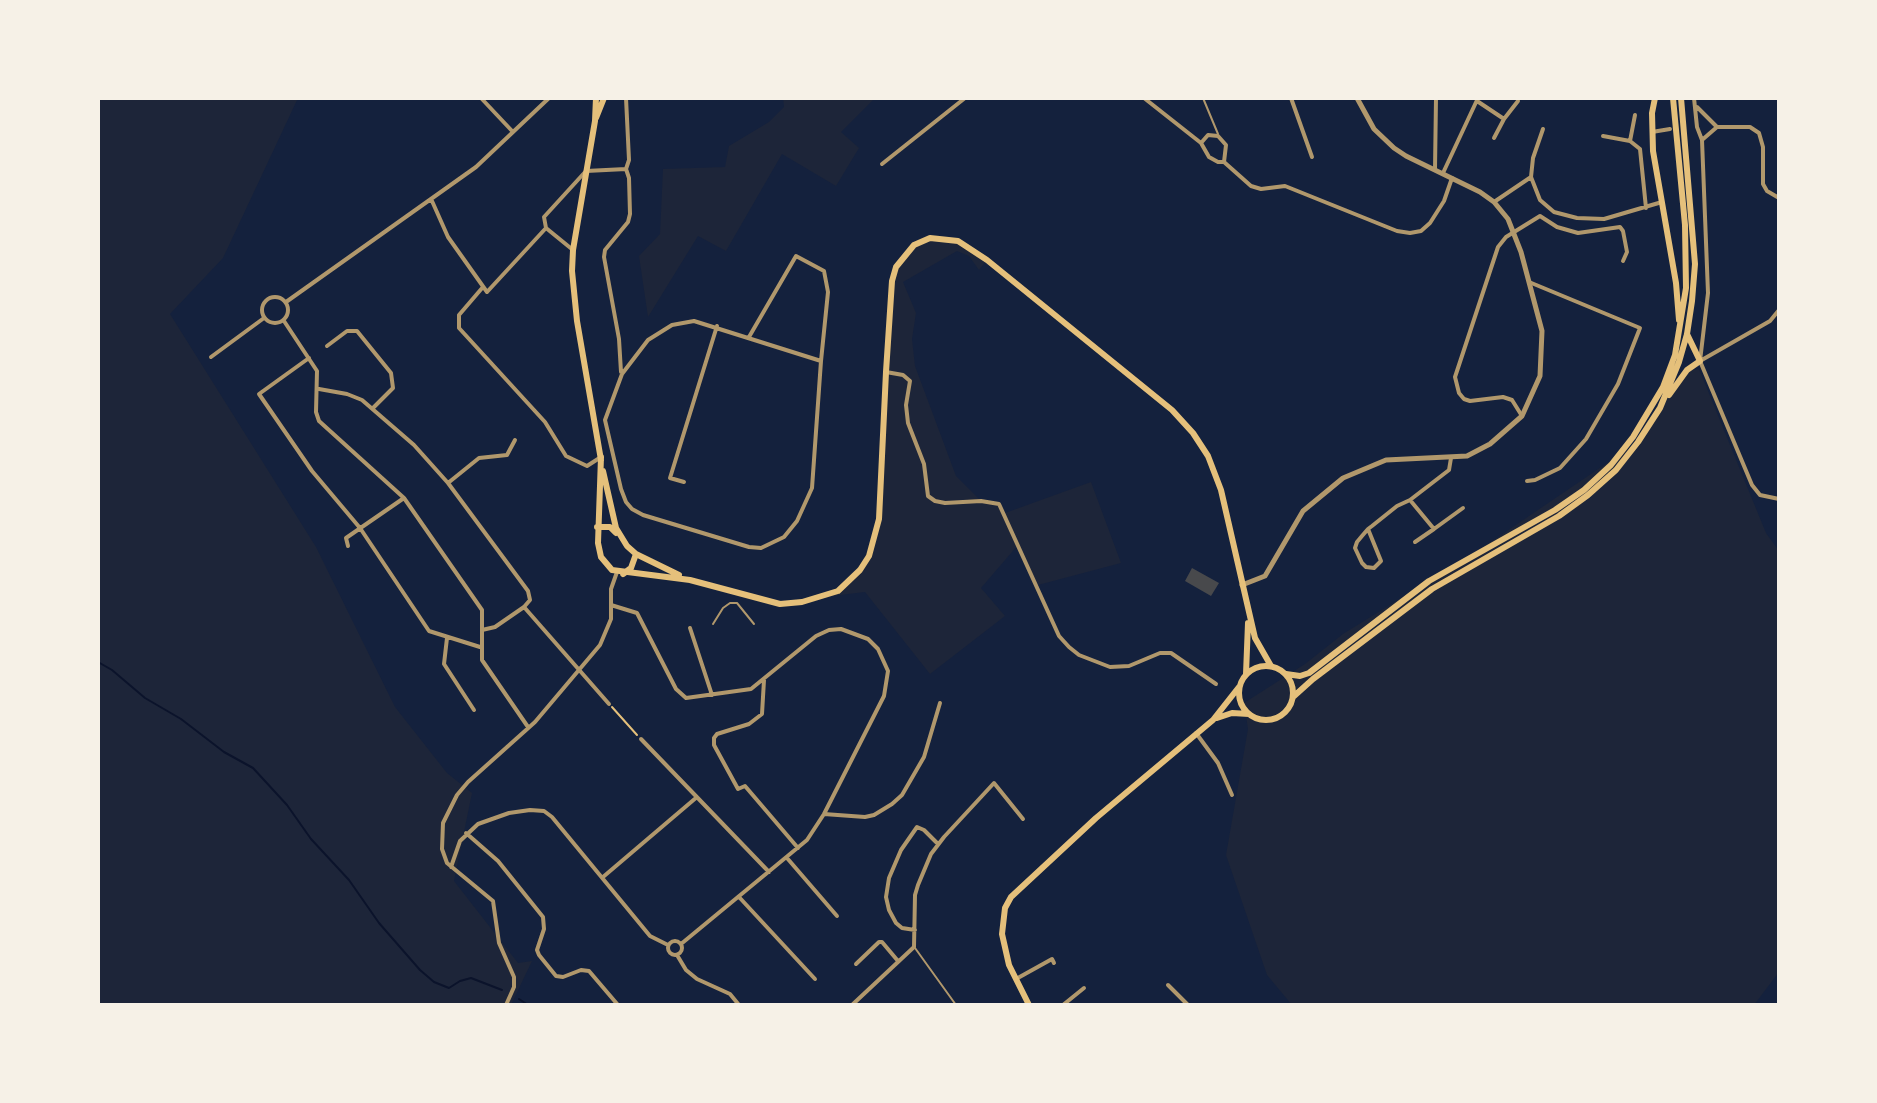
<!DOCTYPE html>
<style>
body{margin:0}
#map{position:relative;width:1877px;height:1103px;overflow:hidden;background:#14213d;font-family:Commissioner,sans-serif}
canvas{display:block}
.frame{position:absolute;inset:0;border:100px solid #f6f1e7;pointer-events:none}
</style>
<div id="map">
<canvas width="1877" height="1103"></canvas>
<div class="frame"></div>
</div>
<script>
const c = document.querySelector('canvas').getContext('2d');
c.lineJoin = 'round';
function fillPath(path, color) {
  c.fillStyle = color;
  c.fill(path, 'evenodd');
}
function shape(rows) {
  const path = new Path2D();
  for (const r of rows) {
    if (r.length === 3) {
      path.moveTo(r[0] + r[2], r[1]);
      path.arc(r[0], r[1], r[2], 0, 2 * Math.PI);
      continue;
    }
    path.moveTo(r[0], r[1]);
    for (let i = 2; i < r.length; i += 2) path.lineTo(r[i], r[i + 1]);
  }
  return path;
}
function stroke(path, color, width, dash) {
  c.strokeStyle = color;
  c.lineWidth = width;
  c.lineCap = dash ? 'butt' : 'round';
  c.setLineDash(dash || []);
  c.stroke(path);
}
fillPath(shape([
 [98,98,298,98,223,258,170,314,316,547,395,707,447,773,472,793,454,881,518,963,532,961,511,1005,98,1005],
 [783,98,875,98,841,132,859,148,836,186,782,154,726,251,698,236,648,317,639,256,660,234,663,169,725,167,729,146,769,122,784,107],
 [930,238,958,241,987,260,979,270,969,256,957,251,903,282,916,313,912,339,915,366,956,476,981,501,999,504,1005,513,1091,482,1121,563,1038,585,1018,545,981,588,1005,616,930,674,865,592,824,597,849,582,875,542,892,281,904,255],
 [1699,369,1766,533,1779,551,1779,972,1754,1005,1292,1005,1267,975,1226,855,1248,729,1244,703,1305,664,1343,634,1482,548,1638,442,1687,370]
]), '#1d2539');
stroke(shape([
 [98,662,112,670,145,698,181,719,224,752,253,768,287,805,311,839,349,880,379,923,420,970,434,982,449,988,460,981,471,978,502,990],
 [519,999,528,1005]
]), '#0b132b', 2);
fillPath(shape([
 [1192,568,1219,583,1211,596,1185,581]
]), '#48494c');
stroke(shape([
 [612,707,637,735]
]), '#e5c07b', 2);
stroke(shape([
 [1203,98,1218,134],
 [713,624,723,608,730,603,737,603,754,624],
 [915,948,956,1005]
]), '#b1986c', 2);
stroke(shape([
 [481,98,513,132],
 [1144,98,1201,143,1209,157,1218,162,1224,162,1251,186,1261,189,1285,186,1397,231,1410,233,1421,231,1430,223,1444,201,1452,178],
 [1291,98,1312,157],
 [1694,98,1697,127,1702,140,1708,293,1700,361,1752,485,1760,495,1779,499],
 [1477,101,1504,119,1518,101],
 [1697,107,1717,127,1750,127,1759,133,1763,147,1763,184,1767,191,1779,198],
 [1543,129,1533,158,1531,177,1540,200,1554,212,1577,218,1604,219,1662,202],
 [1652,132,1670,129],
 [1603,136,1630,141,1640,149,1646,208],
 [1494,138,1504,119],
 [1702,140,1717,127],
 [1630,141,1635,115],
 [1201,143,1208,135,1218,136,1226,145,1224,162],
 [882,164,965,98],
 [1435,169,1436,98],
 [1443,173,1478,98],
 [432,201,448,237,487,292,546,228],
 [1494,202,1531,177],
 [573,250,546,228,544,217,586,171,626,169],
 [483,287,459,315,459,328,545,422,566,456,587,466,601,457],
 [275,310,13],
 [286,302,476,167,549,98],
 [284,321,317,371,316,412,319,421,404,498,482,610,482,660,528,727],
 [749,337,796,256,824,271,828,292,821,361,812,488,797,521,784,537,761,548,749,547,643,515,632,509,626,502,621,489,605,420,622,374,648,340,672,325,694,321,821,361],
 [327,346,347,331,357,331,391,373,393,388,373,408],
 [211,357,264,318],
 [309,358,259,394,312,471,360,528,429,631,480,647],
 [1700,361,1770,321,1779,310],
 [621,372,619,339,604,257,605,250,628,222,630,214,629,178,626,169,629,160,626,98],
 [886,372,903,375,910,381,906,405,908,423,924,464,928,496,935,501,945,503,981,501,999,504,1059,636,1069,647,1079,655,1110,667,1129,666,1160,653,1171,653,1216,684],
 [319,389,347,394,362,400,414,445,448,483,528,591,530,600,524,607,495,627,482,630],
 [1522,416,1512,400,1503,397,1470,401,1464,399,1459,393,1455,377,1498,247,1506,237,1540,216,1557,227,1578,233,1620,227,1623,231,1627,252,1623,261],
 [1527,481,1535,480,1560,468,1586,439,1618,384,1640,328,1529,282],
 [684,482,670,478,717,326],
 [448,483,479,458,507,455,515,440],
 [1410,500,1434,529,1463,508],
 [1368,529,1381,561,1374,568,1366,567,1362,563,1355,548,1357,542,1362,536,1368,529,1372,526,1397,506,1410,500,1449,470,1451,458],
 [1415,542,1434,529],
 [348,546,346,538,404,498],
 [611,605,637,613,676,689,686,698,751,689,816,636,829,630,841,629,868,639,878,649,888,671,884,696,824,814,807,840,681,944],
 [524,607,609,704],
 [690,628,712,695],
 [447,638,444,664,474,710],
 [764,680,762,714,749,724,717,734,714,738,714,745,738,789,745,786,798,848],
 [1196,733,1218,763,1232,795],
 [641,739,769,872],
 [824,814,865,817,874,815,892,804,902,795,924,757,940,703],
 [466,833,498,861,543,917,544,929,537,950,539,955,556,976,563,977,581,970,589,971,618,1005],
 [787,858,837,916],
 [451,867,460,841,478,824,509,813,530,810,544,811,552,817,650,936,668,945],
 [603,877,697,797],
 [739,897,815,979],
 [915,930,902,928,896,923,889,910,886,897,889,878,901,850,917,827,924,830,938,844],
 [675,948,7],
 [677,955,686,970,697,979,730,994,739,1005],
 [856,964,879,942,882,942,898,961],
 [1016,979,1052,959,1054,963],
 [1168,985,1188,1005],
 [506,1005,514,987,514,977,499,943,493,901,447,863,442,849,443,823,457,795,468,782,535,722,600,645,611,619,611,589,617,572],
 [852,1005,914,947,915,895,918,885,931,854,944,837,994,783,1023,819],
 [1063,1005,1084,988]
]), '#b1986c', 4);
stroke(shape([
 [1242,585,1265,576,1303,511,1343,478,1386,460,1467,456,1490,444,1522,416,1540,376,1542,331,1521,252,1508,219,1494,202,1480,192,1406,156,1394,148,1374,129,1357,98]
]), '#b1986c', 5);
stroke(shape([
 [596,98,595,121,573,250,572,271,577,321,601,460],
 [596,118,604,98],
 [601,457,598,543,601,557,612,570,690,580,780,604,802,602,838,591,860,570,869,556,879,519,886,372,892,281,896,267,914,245,930,238,958,241,987,260,1172,410,1193,433,1208,456,1221,490,1255,638,1271,666],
 [603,471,616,528,627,546,636,554,679,575],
 [597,527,610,527,616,533],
 [623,574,631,568,636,554],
 [1246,674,1248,623]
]), '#e5c07b', 6);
stroke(shape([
 [1655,98,1652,113,1653,151,1676,283,1679,320],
 [1669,395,1687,370,1700,361,1687,334],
 [1266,693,27],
 [1286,674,1300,676,1309,673,1429,581,1555,510,1584,490,1611,465,1633,437,1663,387,1675,355,1686,288,1685,225,1673,98],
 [1293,697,1313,679,1432,589,1559,516,1588,495,1616,470,1638,442,1660,408,1679,362,1687,334,1692,301,1695,264,1681,98],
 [1217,718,1232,713,1249,714],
 [1029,1005,1009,965,1002,934,1005,908,1011,897,1096,818,1213,720,1239,687]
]), '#e5c07b', 6);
</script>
